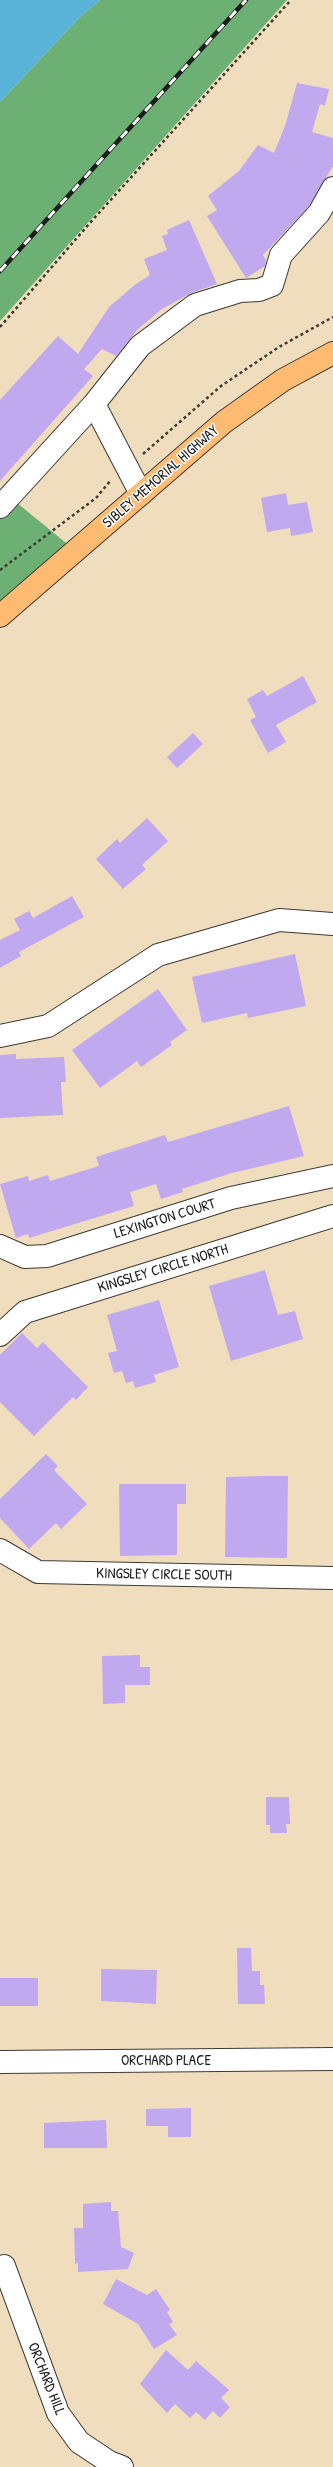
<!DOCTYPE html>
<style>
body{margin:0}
canvas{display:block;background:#f0ddbe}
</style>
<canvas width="333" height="2467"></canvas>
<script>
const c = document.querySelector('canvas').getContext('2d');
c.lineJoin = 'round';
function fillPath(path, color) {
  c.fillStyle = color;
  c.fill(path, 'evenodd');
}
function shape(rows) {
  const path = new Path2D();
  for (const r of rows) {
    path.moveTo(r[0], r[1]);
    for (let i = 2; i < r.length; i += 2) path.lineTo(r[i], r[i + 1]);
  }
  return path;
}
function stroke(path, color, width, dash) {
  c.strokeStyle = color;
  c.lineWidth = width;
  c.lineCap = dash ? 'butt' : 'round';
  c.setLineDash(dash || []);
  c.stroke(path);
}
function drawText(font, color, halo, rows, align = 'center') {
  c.font = font + ' "Patrick Hand",sans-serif';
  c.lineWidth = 3;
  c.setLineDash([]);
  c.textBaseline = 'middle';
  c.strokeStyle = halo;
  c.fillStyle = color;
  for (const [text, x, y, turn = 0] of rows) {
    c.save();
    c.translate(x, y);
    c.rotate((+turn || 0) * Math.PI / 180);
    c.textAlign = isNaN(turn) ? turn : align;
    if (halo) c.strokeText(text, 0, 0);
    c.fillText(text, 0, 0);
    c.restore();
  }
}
fillPath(shape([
 [100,0,287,0,0,321,0,102,80,17],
 [0,489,71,547,0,616]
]), '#6cb074');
fillPath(shape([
 [0,0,100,0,80,17,0,102]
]), '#5ab3d8');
fillPath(shape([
 [297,83,329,89,325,106,320,104,312,132,333,138,333,166,309,206,263,255,266,260,265,266,246,278,207,216,217,210,208,196,239,171,258,145,274,153,285,126],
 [189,220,217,284,191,293,162,309,138,329,116,356,102,349,84,369,93,376,0,481,0,400,58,336,78,354,109,307,136,284,150,275,144,259,167,250,162,236,168,234,167,230],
 [286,493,288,505,307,502,313,532,291,536,290,528,267,532,261,498],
 [303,676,317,702,276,725,286,742,268,753,250,720,256,717,247,699,263,690,267,696],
 [193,733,203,744,177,768,167,757],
 [147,818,168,841,142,865,146,869,123,889,96,859,117,839,120,843],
 [72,896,84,917,19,952,21,956,0,968,0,940,20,930,14,919,29,911,33,918],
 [295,954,306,1006,248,1018,247,1013,202,1023,192,977],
 [158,989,187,1030,170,1042,172,1045,141,1067,137,1061,100,1088,72,1050],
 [16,1054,16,1059,64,1057,66,1082,61,1082,63,1115,0,1118,0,1055],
 [289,1106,304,1156,232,1173,182,1189,183,1192,161,1199,156,1184,130,1192,134,1206,29,1238,28,1234,16,1238,0,1184,28,1176,29,1181,48,1175,50,1181,99,1166,96,1157,165,1135,168,1142],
 [265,1270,278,1315,295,1311,303,1339,231,1361,209,1286],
 [159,1300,179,1367,154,1375,156,1382,135,1388,133,1381,126,1383,122,1371,114,1373,108,1353,117,1351,107,1315],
 [22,1333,37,1348,43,1342,88,1387,76,1400,73,1397,34,1436,0,1402,0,1355],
 [46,1454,58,1466,54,1470,87,1504,61,1529,56,1523,29,1549,0,1518,0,1499],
 [267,1476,288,1476,287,1558,225,1557,226,1477],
 [119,1484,186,1484,186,1504,177,1504,177,1555,120,1556],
 [140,1655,140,1667,150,1667,150,1685,125,1685,125,1703,103,1704,102,1656],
 [266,1797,289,1797,290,1824,286,1824,287,1833,270,1833,270,1825,266,1825],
 [237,1948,251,1948,252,1971,260,1971,260,1985,264,1985,265,2004,238,2004],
 [101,1969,157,1970,156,2004,101,2001],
 [0,1978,38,1978,38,2006,0,2006],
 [191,2108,191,2137,168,2137,168,2126,146,2126,146,2109],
 [106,2120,107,2148,44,2148,44,2123],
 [111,2202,111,2211,118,2211,121,2247,134,2253,128,2269,78,2272,78,2263,75,2264,74,2228,83,2228,83,2204],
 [116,2279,147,2295,156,2289,170,2310,167,2312,173,2322,169,2324,177,2335,154,2349,138,2324,103,2304],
 [166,2350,188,2370,196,2361,229,2390,221,2398,230,2407,220,2418,213,2411,205,2420,196,2412,190,2418,175,2404,167,2413,140,2384]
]), '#c0a9ee');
const minor = shape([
 [94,404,141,494],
 [0,507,94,404,140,346,195,305,240,291,259,290,272,285,281,255,319,213,333,188],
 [0,1036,48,1026,158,955,279,920,333,924],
 [0,1246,25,1257,47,1256,231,1198,333,1176],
 [0,1335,25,1312,333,1216],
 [0,1550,38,1572,333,1578],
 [0,2062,333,2059],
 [4,2266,58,2413,79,2442,109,2462,122,2467]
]);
const major = shape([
 [0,616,224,422,283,380,333,353]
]);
stroke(minor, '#3c3934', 24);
stroke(major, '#3c3934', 24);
stroke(shape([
 [0,327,89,224,291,0],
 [143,454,221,386,279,347,333,317],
 [0,570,96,498,111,480]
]), '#3c3934', 2.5, [3, 3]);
stroke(minor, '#fff', 22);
stroke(major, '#febb71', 22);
const rail = shape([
 [0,271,246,0]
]);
stroke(rail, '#1c1c1c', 4.5);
stroke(rail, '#fff', 3, [9]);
drawText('15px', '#1c1c1c', '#fff', [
 ["SIBLEY MEMORIAL HIGHWAY",161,477,-41],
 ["LEXINGTON COURT",165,1219,-17],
 ["KINGSLEY CIRCLE NORTH",163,1269,-17],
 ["KINGSLEY CIRCLE SOUTH",164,1575,1],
 ["ORCHARD PLACE",166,2061],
 ["ORCHARD HILL",46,2379,68]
]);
</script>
